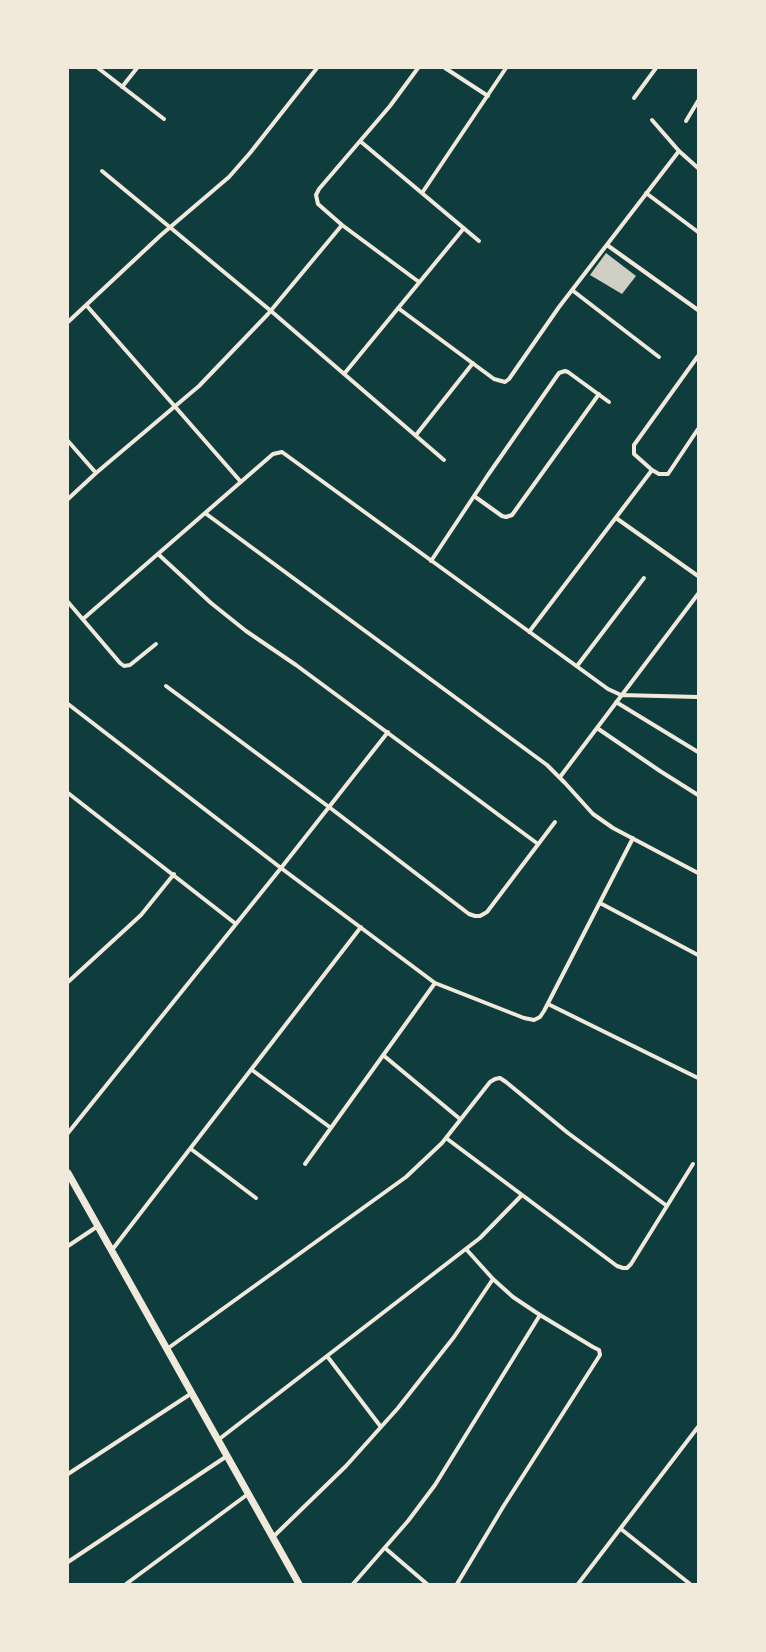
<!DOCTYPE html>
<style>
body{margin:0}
#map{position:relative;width:766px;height:1652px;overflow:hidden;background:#0f3d3e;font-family:"PT Serif",serif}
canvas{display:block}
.frame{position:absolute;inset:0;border:69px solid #f1e9da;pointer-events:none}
</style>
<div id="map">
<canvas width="766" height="1652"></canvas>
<div class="frame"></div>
</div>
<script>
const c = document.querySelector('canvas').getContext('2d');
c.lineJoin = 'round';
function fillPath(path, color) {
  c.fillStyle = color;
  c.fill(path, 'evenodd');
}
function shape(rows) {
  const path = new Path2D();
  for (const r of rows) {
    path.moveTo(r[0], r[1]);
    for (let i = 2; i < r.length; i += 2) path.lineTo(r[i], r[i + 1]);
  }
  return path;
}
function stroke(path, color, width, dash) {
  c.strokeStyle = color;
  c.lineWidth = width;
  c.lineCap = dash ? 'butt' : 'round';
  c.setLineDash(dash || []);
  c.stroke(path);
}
fillPath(shape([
 [606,253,636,276,622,294,590,275]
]), '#cfcfc3');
stroke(shape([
 [98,68,164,119],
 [445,68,488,96],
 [122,87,137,68],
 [634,98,656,68],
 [652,120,679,151,698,168],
 [686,121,698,101],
 [360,141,479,241],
 [102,171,271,311,444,460],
 [422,193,506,68],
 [646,193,698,232],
 [342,225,419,282],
 [607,245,698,310],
 [572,290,659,357],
 [87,306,241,482],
 [398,308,494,379,505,382,509,379,559,307,679,151],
 [68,322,161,235,229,177,250,153,317,68],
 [344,374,464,228],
 [416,435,473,363],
 [68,441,96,473],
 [652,470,659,474,668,474,698,429],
 [474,496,502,516,506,517,512,515,599,394],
 [68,499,96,473,199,386,268,314,342,225,318,204,316,195,319,189,390,106,418,68],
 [205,513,547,765,565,783,593,814,613,828,698,873],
 [616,518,698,576],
 [158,554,211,603,246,631,296,665,538,844],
 [431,561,488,475,559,373,565,371,568,372,609,402],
 [68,602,120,663,124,666,130,665,156,644],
 [83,619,273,454,282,452,608,689,621,695,698,697],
 [529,632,652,470,634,454,634,445,698,356],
 [577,666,644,578],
 [166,686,329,807,469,914,475,916,480,916,487,912,555,822],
 [616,702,698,752],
 [68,704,281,868,435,983,524,1018,534,1020,540,1017,544,1011,633,838],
 [597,728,660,771,698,795],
 [560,777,698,594],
 [68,793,236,924],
 [600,903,698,955],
 [68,982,141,915,174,874],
 [548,1004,698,1078],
 [383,1055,460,1119],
 [252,1070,331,1128],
 [68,1133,281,868,388,732],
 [446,1138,617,1266,623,1268,627,1268,631,1264,693,1164],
 [191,1149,256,1198],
 [305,1164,435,983],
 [68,1246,98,1226],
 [112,1250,361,927],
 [167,1349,406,1177,442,1143,490,1082,495,1079,500,1078,506,1082,568,1133,667,1206],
 [327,1356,381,1427],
 [218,1440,480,1238,522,1195],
 [68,1474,192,1393],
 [621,1529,690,1584],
 [273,1537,346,1466,398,1408,454,1337,493,1279],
 [385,1548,427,1584],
 [68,1562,227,1456],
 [126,1584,248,1494],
 [353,1584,408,1521,435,1485,540,1315],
 [457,1584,503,1507,600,1355,599,1350,593,1347,540,1315,513,1297,493,1279,466,1249],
 [578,1584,698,1427]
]), '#f1e9da', 4);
stroke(shape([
 [68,1173,299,1584]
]), '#f1e9da', 7);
</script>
